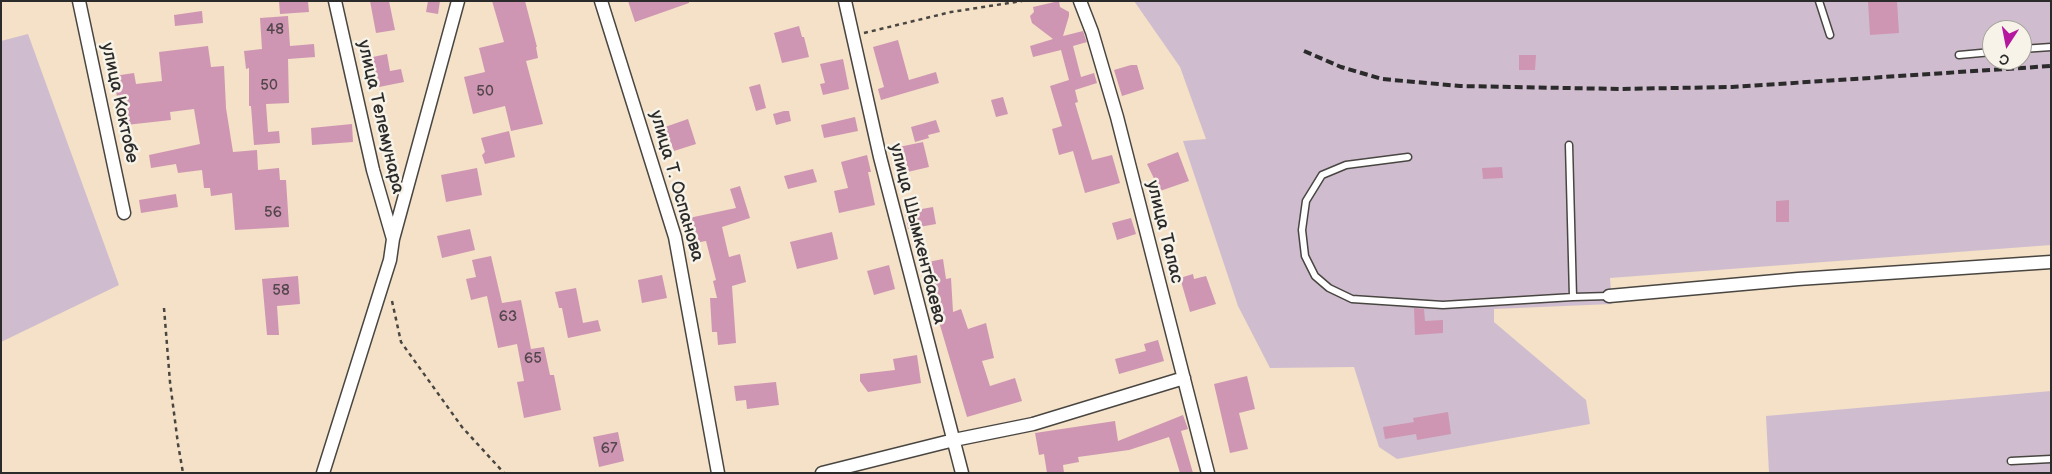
<!DOCTYPE html>
<meta charset="utf-8">
<style>
body{margin:0}
#map{position:relative;width:2052px;height:474px;overflow:hidden;background:#f4e1c7;font-family:"Balsamiq Sans",sans-serif}
canvas{display:block}
.frame{position:absolute;inset:0;border:2px solid #2b2b2b;pointer-events:none}
.north{position:absolute;left:1982px;top:20px;width:50px;height:50px;box-sizing:border-box;background:#f7f3e8;border:1px solid #a5a39c;border-radius:50%;rotate:191deg;font-size:14px;font-weight:700;line-height:20px;text-align:center;color:#2b2b2b}
.north::after{content:'';display:block;margin:auto;width:18px;height:22px;background:#b5179e;clip-path:polygon(50% 0,100% 100%,50% 72%,0 100%)}
</style>
<div id="map">
<canvas width="2052" height="474"></canvas>
<div class="frame"></div>
<div class="north">С</div>
</div>
<script>
const c = document.querySelector('canvas').getContext('2d');
c.lineJoin = 'round';
function fillPath(path, color) {
  c.fillStyle = color;
  c.fill(path, 'evenodd');
}
function shape(rows) {
  const path = new Path2D();
  for (const r of rows) {
    path.moveTo(r[0], r[1]);
    for (let i = 2; i < r.length; i += 2) path.lineTo(r[i], r[i + 1]);
  }
  return path;
}
function stroke(path, color, width, dash) {
  c.strokeStyle = color;
  c.lineWidth = width;
  c.lineCap = dash ? 'butt' : 'round';
  c.setLineDash(dash || []);
  c.stroke(path);
}
function drawText(font, color, halo, rows, align = 'center') {
  c.font = font + ' "Balsamiq Sans",sans-serif';
  c.lineWidth = 5;
  c.setLineDash([]);
  c.textBaseline = 'middle';
  c.strokeStyle = halo;
  c.fillStyle = color;
  for (const [text, x, y, turn = 0] of rows) {
    c.save();
    c.translate(x, y);
    c.rotate((+turn || 0) * Math.PI / 180);
    c.textAlign = isNaN(turn) ? turn : align;
    if (halo) c.strokeText(text, 0, 0);
    c.fillText(text, 0, 0);
    c.restore();
  }
}
fillPath(shape([
 [1134,1,2051,1,2051,245,1610,278,1612,304,1494,309,1494,322,1586,400,1590,424,1397,459,1379,447,1354,367,1270,368,1238,306,1183,141,1206,139,1180,67],
 [1992,30,2022,30,2022,60,1992,60],
 [28,34,119,285,1,342,1,41],
 [2051,391,2051,473,1769,473,1766,416]
]), '#cfbdcf');
fillPath(shape([
 [279,1,308,1,309,12,280,14],
 [370,1,389,1,395,30,376,33],
 [428,1,440,1,438,14,426,12],
 [492,1,525,1,537,47,536,47,538,58,526,61,543,124,511,131,505,106,473,114,464,77,485,72,479,48,504,42],
 [628,1,689,1,689,3,635,22],
 [1059,1,1060,7,1069,12,1069,16,1063,36,1083,31,1086,40,1087,42,1073,46,1081,77,1094,73,1097,83,1075,90,1078,102,1075,103,1092,160,1112,155,1120,183,1085,193,1073,151,1059,155,1052,129,1062,126,1050,86,1069,80,1061,50,1033,57,1030,46,1053,39,1032,23,1030,16,1034,12,1033,7],
 [1868,1,1897,1,1899,33,1870,35],
 [202,11,203,23,175,26,174,15],
 [288,16,290,46,314,44,315,57,288,59,289,103,266,104,268,132,279,131,280,143,254,145,251,106,249,106,249,68,246,69,244,51,262,49,260,18],
 [799,26,802,37,804,37,809,57,782,63,774,33],
 [898,40,909,80,936,72,939,83,881,100,878,89,884,87,873,47],
 [208,46,211,67,224,66,226,108,233,152,257,150,258,170,279,168,280,180,286,180,289,227,235,230,232,193,211,196,210,188,204,188,202,170,178,173,176,164,151,168,149,155,200,144,194,109,170,112,171,120,126,125,125,111,119,112,114,76,134,73,136,84,162,81,159,52],
 [387,54,390,71,401,69,404,82,374,88,368,58],
 [1519,55,1536,55,1535,70,1519,70],
 [843,59,849,89,823,95,820,84,825,83,820,64],
 [1131,65,1137,65,1144,89,1122,96,1114,70],
 [760,84,766,108,756,111,749,87],
 [1003,97,1008,114,996,117,991,100],
 [784,111,789,111,791,121,776,125,773,114],
 [855,117,858,131,824,138,821,125],
 [688,119,696,144,674,151,665,127],
 [936,120,940,132,928,135,929,138,915,142,911,127],
 [352,124,353,142,312,145,311,128],
 [509,131,515,157,485,164,482,155,485,152,481,138],
 [923,142,929,167,899,174,894,148],
 [1178,152,1189,181,1160,191,1147,164],
 [867,155,871,172,868,172,875,205,839,213,834,191,848,188,841,162],
 [1502,167,1503,178,1483,179,1482,168],
 [477,168,482,195,446,202,441,175],
 [813,169,817,182,788,189,784,176],
 [740,186,750,218,722,227,729,257,740,254,746,282,732,286,736,343,718,345,717,332,712,332,710,298,717,298,713,281,716,280,706,241,695,243,689,218,736,208,730,189],
 [176,194,178,207,141,213,139,200],
 [1789,200,1789,222,1776,222,1776,201],
 [933,207,936,224,908,229,905,212],
 [1131,218,1136,234,1117,240,1112,223],
 [470,229,475,250,442,258,437,236],
 [832,232,838,259,797,269,790,242],
 [491,256,502,303,521,300,531,349,544,347,550,375,554,375,561,410,524,418,517,382,524,381,517,344,498,348,487,296,471,300,466,279,476,277,472,260],
 [943,259,946,279,951,278,953,312,961,309,968,329,986,323,994,358,982,361,990,386,1015,378,1022,401,967,417,932,298,929,299,928,262],
 [889,265,895,289,874,295,867,271],
 [1193,274,1194,279,1206,276,1216,304,1190,312,1180,278],
 [662,275,667,298,642,303,638,280],
 [298,276,300,304,277,306,279,335,267,335,262,279],
 [576,288,583,323,598,320,601,331,568,338,562,308,559,308,555,292],
 [1414,308,1424,309,1425,321,1443,320,1443,333,1415,335],
 [1158,340,1164,361,1119,374,1115,359,1146,351,1144,344],
 [917,355,921,383,868,392,860,381,860,374,895,370,893,359],
 [1247,376,1255,409,1239,413,1248,449,1230,453,1214,384],
 [776,382,779,405,747,409,746,400,736,401,734,386],
 [1448,412,1451,434,1417,440,1416,434,1385,439,1383,427,1414,422,1413,418],
 [1183,415,1188,429,1181,431,1193,473,1180,473,1169,437,1129,450,1078,457,1079,462,1063,465,1064,473,1047,473,1044,454,1039,455,1035,433,1115,421,1118,441],
 [618,432,624,461,599,467,593,437]
]), '#ce96b2');
const lane = shape([
 [1819,1,1830,35],
 [2022,49,2051,47],
 [1959,55,1992,52],
 [1569,145,1573,297],
 [1408,157,1346,165,1322,175,1306,201,1302,230,1305,256,1315,276,1329,288,1352,299,1443,305,1573,297,1609,296],
 [2011,461,2051,459]
]);
const street = shape([
 [79,1,124,213],
 [335,1,373,170,393,239],
 [601,1,675,237,718,473],
 [845,1,880,157,962,473],
 [1080,1,1092,32,1117,117,1208,473],
 [1609,296,1798,279,2051,262],
 [323,473,390,260,393,239,458,1],
 [822,473,954,440,1033,424,1184,378]
]);
stroke(lane, '#494642', 9);
stroke(street, '#494642', 15);
stroke(shape([
 [864,33,951,12,1022,1],
 [392,301,401,342,462,427,504,473],
 [164,308,170,382,178,444,183,473]
]), '#494642', 2.5, [4, 4]);
stroke(lane, '#fff', 6);
stroke(street, '#fff', 12);
stroke(shape([
 [1304,51,1341,67,1382,79,1460,86,1619,89,1732,87,2051,66]
]), '#2b2b2b', 4, [8, 4]);
drawText('15px', '#54464d', null, [
 ["48",275,30],
 ["50",269,86],
 ["50",485,92],
 ["56",273,213],
 ["58",281,291],
 ["63",508,317],
 ["65",533,359],
 ["67",609,449]
]);
drawText('18px', '#2b2b2b', '#f7f3e8', [
 ["улица Коктобе",119,103,78],
 ["улица Телемунара",380,117,77],
 ["улица Т. Оспанова",676,186,74],
 ["улица Талас",1164,232,76],
 ["улица Шымкентбаева",917,234,76]
]);
</script>
